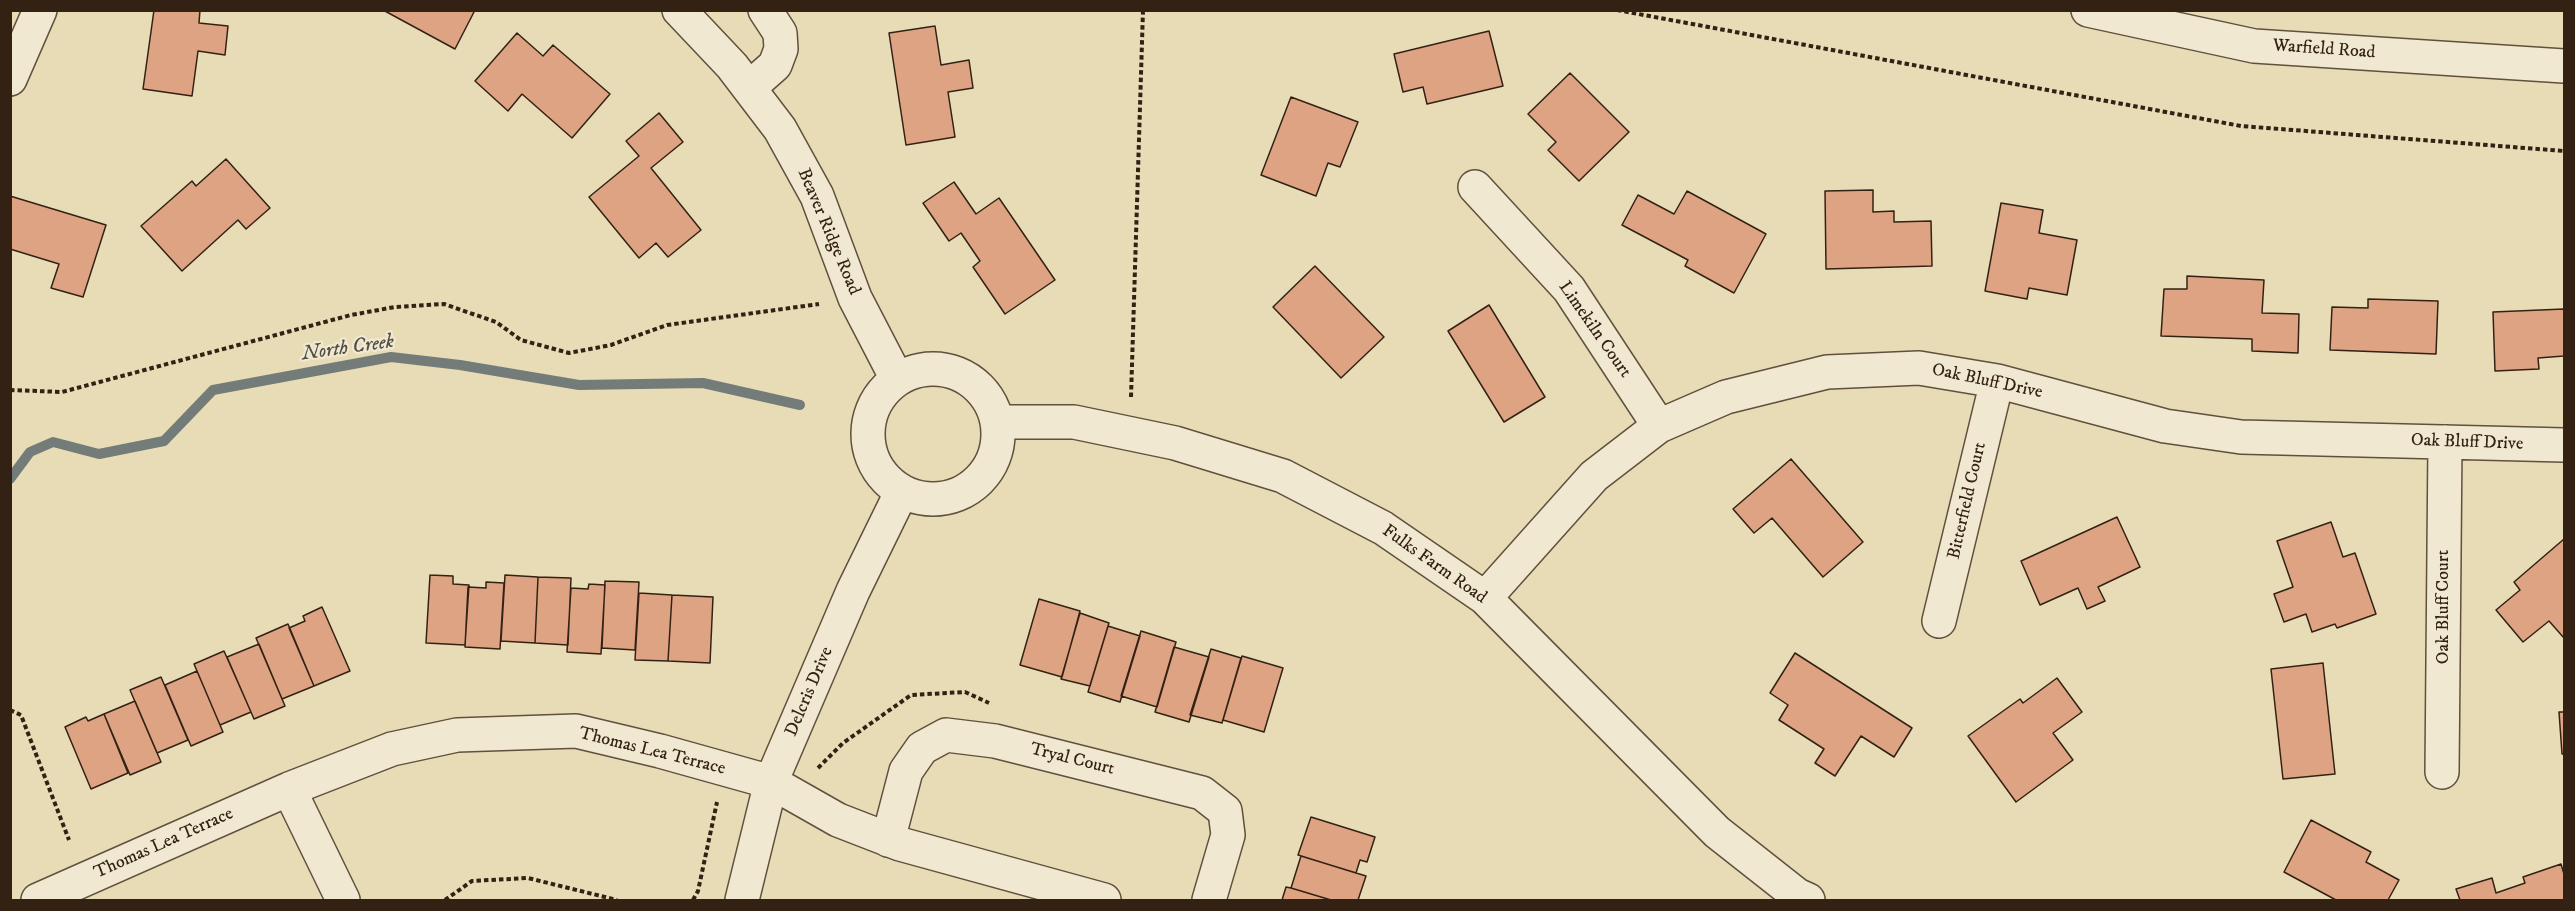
<!DOCTYPE html>
<style>
body{margin:0}
#map{position:relative;width:2575px;height:911px;overflow:hidden;background:#e8dcb7;font-family:"IM FELL DW Pica",serif}
canvas{display:block}
.frame{position:absolute;inset:0;border:12px solid #332214;pointer-events:none}
</style>
<div id="map">
<canvas width="2575" height="911"></canvas>
<div class="frame"></div>
</div>
<script>
const c = document.querySelector('canvas').getContext('2d');
c.lineJoin = 'round';
function shape(rows) {
  const path = new Path2D();
  for (const r of rows) {
    if (r.length === 3) {
      path.moveTo(r[0] + r[2], r[1]);
      path.arc(r[0], r[1], r[2], 0, 2 * Math.PI);
      continue;
    }
    path.moveTo(r[0], r[1]);
    for (let i = 2; i < r.length; i += 2) path.lineTo(r[i], r[i + 1]);
  }
  return path;
}
function stroke(path, color, width, dash) {
  c.strokeStyle = color;
  c.lineWidth = width;
  c.lineCap = dash ? 'butt' : 'round';
  c.setLineDash(dash || []);
  c.stroke(path);
}
function fillPath(path, color) {
  c.fillStyle = color;
  c.fill(path, 'evenodd');
}
function drawText(font, color, halo, rows, align = 'center') {
  c.font = font + ' "IM FELL DW Pica",serif';
  c.lineWidth = 4.5;
  c.setLineDash([]);
  c.textBaseline = 'middle';
  c.strokeStyle = halo;
  c.fillStyle = color;
  for (const [text, x, y, turn = 0] of rows) {
    c.save();
    c.translate(x, y);
    c.rotate((+turn || 0) * Math.PI / 180);
    c.textAlign = isNaN(turn) ? turn : align;
    if (halo) c.strokeText(text, 0, 0);
    c.fillText(text, 0, 0);
    c.restore();
  }
}
stroke(shape([
 [10,479,30,452,53,442,99,454,164,441,213,390,391,357,460,365,579,385,703,383,800,405]
]), '#737c78', 10);
const building = shape([
 [154,10,200,10,199,23,228,26,225,55,198,51,192,96,143,89,154,10],
 [383,10,475,10,455,49,383,10],
 [935,26,941,65,969,60,973,88,948,92,955,137,906,145,889,33,935,26],
 [1489,31,1503,86,1427,104,1423,87,1403,92,1394,54,1489,31],
 [517,33,543,56,553,45,610,94,572,138,522,94,508,111,475,81,517,33],
 [1570,73,1629,132,1579,181,1548,150,1556,142,1528,114,1570,73],
 [1291,97,1358,122,1340,167,1328,163,1316,196,1261,175,1291,97],
 [659,113,683,142,651,168,701,230,668,257,656,243,639,258,589,197,639,156,626,141,659,113],
 [226,159,270,208,246,229,238,220,182,271,141,226,192,181,196,186,226,159],
 [954,182,976,214,999,198,1055,280,1005,314,973,267,980,261,961,233,949,241,923,203,954,182],
 [1873,190,1873,212,1894,211,1894,222,1931,221,1932,266,1826,269,1825,191,1873,190],
 [1687,191,1766,234,1734,293,1685,266,1688,260,1622,225,1638,195,1674,214,1687,191],
 [10,196,106,225,83,297,51,288,59,264,10,249,10,196],
 [2001,203,2043,210,2039,233,2077,240,2067,295,2029,288,2027,299,1985,291,2001,203],
 [1315,266,1384,337,1341,378,1273,307,1315,266],
 [2187,276,2264,280,2262,313,2299,314,2298,353,2252,351,2252,339,2161,336,2164,289,2187,289,2187,276],
 [2368,299,2438,301,2436,354,2330,350,2332,307,2368,308,2368,299],
 [1489,305,1545,397,1504,422,1448,331,1489,305],
 [2564,309,2564,356,2538,358,2539,369,2495,371,2493,312,2564,309],
 [1791,459,1863,542,1823,577,1772,518,1754,533,1733,509,1791,459],
 [2117,517,2140,567,2098,587,2105,601,2087,609,2078,588,2040,605,2021,561,2117,517],
 [2331,522,2343,557,2355,553,2376,614,2337,628,2335,624,2312,632,2306,614,2284,622,2274,594,2293,587,2277,541,2331,522],
 [2564,539,2564,638,2549,621,2523,642,2496,610,2520,590,2514,582,2564,539],
 [430,575,453,576,453,584,469,585,465,645,426,643,430,575],
 [505,575,538,577,535,643,501,641,505,575],
 [538,577,571,578,568,645,535,643,538,577],
 [605,581,639,582,635,650,602,648,605,581],
 [486,582,504,583,500,649,465,647,468,587,486,588,486,582],
 [589,584,605,585,601,654,567,652,571,588,588,589,589,584],
 [639,593,672,595,668,661,635,660,639,593],
 [672,595,713,597,710,663,668,661,672,595],
 [1039,599,1080,611,1062,677,1020,665,1039,599],
 [322,607,350,671,314,686,289,628,305,621,303,616,322,607],
 [1080,613,1109,623,1090,686,1061,679,1080,613],
 [288,624,314,686,282,699,256,638,288,624],
 [1108,626,1140,636,1120,702,1088,692,1108,626],
 [1141,631,1176,642,1157,707,1121,696,1141,631],
 [259,644,285,706,254,719,227,657,259,644],
 [1174,647,1209,657,1189,722,1155,712,1174,647],
 [1211,649,1241,658,1222,723,1190,715,1211,649],
 [224,651,251,712,220,725,194,664,224,651],
 [1795,653,1912,728,1894,757,1861,736,1835,776,1815,763,1824,749,1779,720,1788,705,1770,693,1795,653],
 [1242,656,1283,668,1264,732,1223,720,1242,656],
 [2323,663,2335,774,2283,779,2271,669,2323,663],
 [197,671,223,732,191,746,165,685,197,671],
 [161,677,188,740,157,753,130,690,161,677],
 [2057,678,2082,712,2053,733,2073,760,2016,802,1968,736,2020,699,2023,703,2057,678],
 [135,701,161,762,130,775,104,714,135,701],
 [2559,712,2564,712,2564,754,2562,754,2559,712],
 [104,714,128,773,91,789,65,727,86,717,88,721,104,714],
 [1311,817,1375,837,1367,862,1360,860,1356,873,1298,855,1311,817],
 [2311,820,2371,852,2366,862,2399,880,2388,900,2336,900,2284,872,2311,820],
 [1301,856,1366,876,1358,900,1331,900,1291,888,1301,856],
 [2561,864,2564,874,2564,900,2460,900,2456,889,2492,878,2496,893,2525,883,2523,877,2561,864],
 [1286,887,1291,888,1331,900,1282,900,1286,887]
]);
fillPath(building, '#dea383');
stroke(building, '#332214', 1.5);
const minor = shape([
 [679,10,732,66,780,129,817,196,855,298,897,379],
 [2088,10,2254,46,2564,66],
 [10,79,40,10],
 [749,88,775,65,781,49,780,33,765,10],
 [1475,187,1569,289,1659,426],
 [933,434,65],
 [998,422,1074,422,1175,443,1283,476,1383,528,1485,598,1717,832,1797,895,1808,900],
 [1485,598,1594,476,1659,426,1726,397,1827,372,1919,368,1997,381,2165,426,2241,437,2564,445],
 [1939,621,1997,381],
 [2442,772,2445,442],
 [289,789,343,900],
 [888,840,906,771,922,748,946,735,995,741,1202,793,1225,811,1228,835,1209,900],
 [38,900,289,789,392,749,457,735,576,731,660,751,771,782,838,820,900,844,1104,900],
 [742,900,771,782,853,591,901,493]
]);
stroke(minor, '#60503d', 36);
stroke(shape([
 [1617,10,2241,126,2564,151],
 [10,390,62,392,351,315,395,307,444,304,496,322,521,340,569,353,611,345,667,325,819,304],
 [1131,397,1143,10],
 [10,710,21,715,69,840],
 [818,768,843,743,911,695,965,692,989,703],
 [445,900,472,881,528,878,617,900],
 [693,900,698,891,717,802]
]), '#332214', 4, [4.5, 3]);
stroke(minor, '#f0e8d0', 33);
drawText('18px', '#332214', '#f0e8d0', [
 ["Warfield Road",2324,50,4],
 ["Beaver Ridge Road",828,232,67],
 ["Limekiln Court",1594,330,55],
 ["Oak Bluff Drive",1987,382,12],
 ["Oak Bluff Drive",2467,443,2],
 ["Bitterfield Court",1968,501,-77],
 ["Fulks Farm Road",1434,565,35],
 ["Oak Bluff Court",2444,607,-90],
 ["Delcris Drive",810,692,-67],
 ["Thomas Lea Terrace",652,752,14],
 ["Tryal Court",1072,760,14],
 ["Thomas Lea Terrace",164,844,-24]
]);
drawText('italic 20px', '#534f46', '#f0e8d0', [
 ["North Creek",348,349,-8]
]);
</script>
